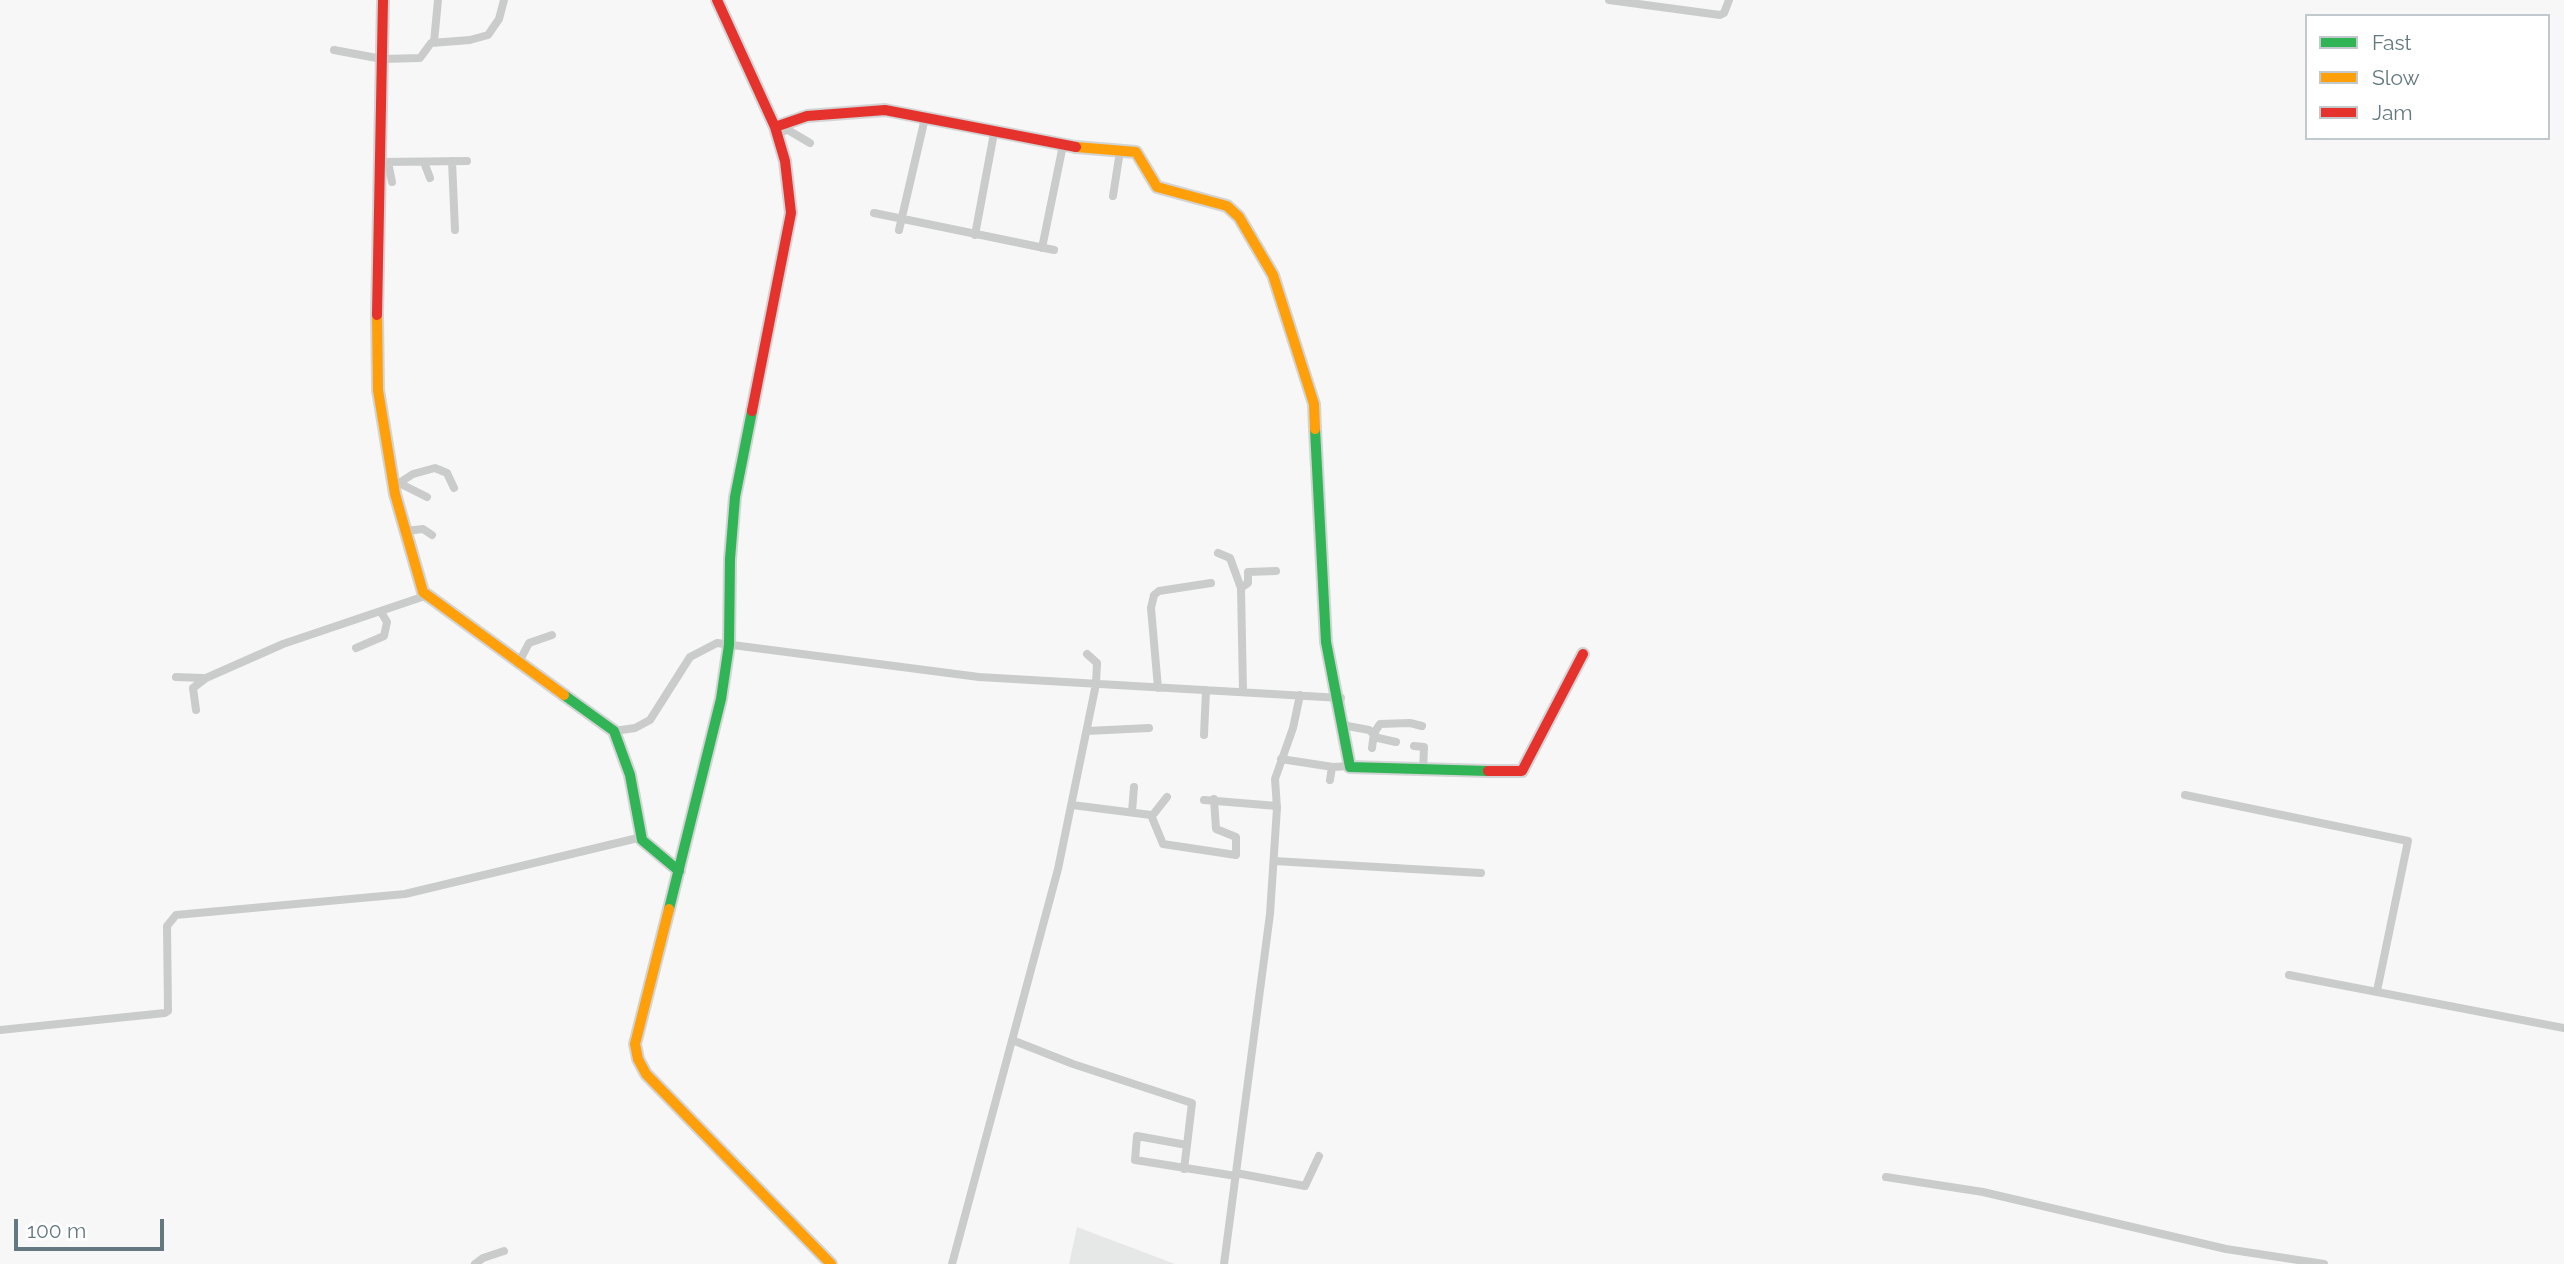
<!DOCTYPE html>
<style>
body{margin:0}
#map{position:relative;width:2564px;height:1264px;overflow:hidden;background:#f7f7f7;font-family:Raleway,sans-serif}
canvas{display:block}
.legend{position:absolute;left:2305px;top:14px;width:245px;height:126px;box-sizing:border-box;background:#fff;border:2px solid #c1c9cd;margin:0;padding:9px 12px;list-style:none;font-size:21px;color:#637881}
.legend li{display:flex;align-items:center;gap:14px;height:35px}
.legend b{width:35px;border:2px solid #c1c9cd}
.scale{position:absolute;left:14px;top:1219px;width:150px;height:32px;box-sizing:border-box;border:4px solid #637881;border-top:0;padding-left:9px;font-size:21px;line-height:24px;white-space:nowrap;color:#637881;-webkit-text-stroke:5px #fff;paint-order:stroke}
</style>
<div id="map">
<canvas width="2564" height="1264"></canvas>
<ul class="legend">
<li><b style="height:9px;background:#30b455"></b>Fast</li>
<li><b style="height:9px;background:#ff9f0a"></b>Slow</li>
<li><b style="height:9px;background:#e5322d"></b>Jam</li>
</ul>
<div class="scale">100 m</div>
</div>
<script>
const c = document.querySelector('canvas').getContext('2d');
c.lineJoin = 'round';
function fillPath(path, color) {
  c.fillStyle = color;
  c.fill(path, 'evenodd');
}
function shape(rows) {
  const path = new Path2D();
  for (const r of rows) {
    path.moveTo(r[0], r[1]);
    for (let i = 2; i < r.length; i += 2) path.lineTo(r[i], r[i + 1]);
  }
  return path;
}
function stroke(path, color, width, dash) {
  c.strokeStyle = color;
  c.lineWidth = width;
  c.lineCap = dash ? 'butt' : 'round';
  c.setLineDash(dash || []);
  c.stroke(path);
}
fillPath(shape([
 [1077,1227,1175,1264,1069,1264]
]), '#e6e8e7');
const fast = shape([
 [1315,429,1326,642,1350,767,1488,771],
 [564,695,614,731,630,775,642,840,679,871],
 [669,909,721,699,729,645,730,559,735,497,752,411]
]);
const slow = shape([
 [1076,147,1136,152,1157,187,1227,206,1239,217,1273,275,1314,404,1315,429],
 [377,315,378,390,395,494,423,592,564,695],
 [669,909,635,1044,638,1059,646,1074,831,1264]
]);
const jam = shape([
 [717,0,775,127,785,161,791,213,752,411],
 [775,127,807,116,885,110,1076,147],
 [377,315,383,0],
 [1488,771,1522,771,1583,654]
]);
stroke(fast, '#d3d4d5', 14);
stroke(slow, '#d3d4d5', 14);
stroke(jam, '#d3d4d5', 14);
stroke(shape([
 [1609,0,1720,15,1724,13,1729,0],
 [434,42,438,0],
 [334,50,382,59,420,58,431,43,470,40,488,35,499,19,504,0],
 [777,133,788,130,810,143],
 [452,161,455,230],
 [382,162,467,161],
 [388,162,392,182],
 [424,162,430,178],
 [1113,196,1120,151],
 [874,213,1054,250],
 [899,230,925,118],
 [975,235,994,133],
 [1042,248,1063,145],
 [399,483,427,497],
 [393,487,413,474,435,468,447,473,454,488],
 [406,531,423,529,432,535],
 [1218,553,1230,558,1241,588],
 [356,648,384,636,387,622,381,612],
 [518,664,529,643,552,635],
 [176,677,203,678],
 [1158,688,1151,608,1154,595,1159,591,1211,583],
 [1243,691,1241,588,1248,583,1248,572,1276,571],
 [196,710,193,688,206,678,283,644,428,595],
 [1342,725,1369,730,1378,738,1396,742],
 [614,731,635,728,650,720,690,657,717,643,979,677,1341,698],
 [1087,731,1149,728],
 [1204,735,1206,690],
 [1414,746,1424,747,1423,771],
 [1372,748,1374,733,1380,724,1410,723,1422,726],
 [1281,759,1333,767,1350,766],
 [1330,780,1332,767],
 [2185,795,2408,841,2377,991],
 [1204,800,1277,806],
 [1072,805,1151,815,1163,844,1236,855,1236,837,1216,829,1214,799],
 [1132,812,1134,787],
 [1152,816,1167,797],
 [1274,861,1481,873],
 [2289,975,2564,1028],
 [0,1030,165,1013,168,1011,167,926,176,915,405,894,642,837],
 [1012,1040,1073,1064,1192,1103,1187,1145,1137,1136,1135,1160,1236,1176],
 [1184,1169,1187,1145],
 [1236,1173,1305,1186,1319,1156],
 [1886,1177,1983,1192,2226,1249,2324,1264],
 [475,1264,483,1258,504,1251],
 [952,1264,1058,869,1096,684,1097,663,1087,654],
 [1224,1264,1270,914,1277,808,1275,779,1293,728,1300,695]
]), '#cacccc', 8);
stroke(fast, '#30b455', 10);
stroke(slow, '#ff9f0a', 10);
stroke(jam, '#e5322d', 10);
</script>
